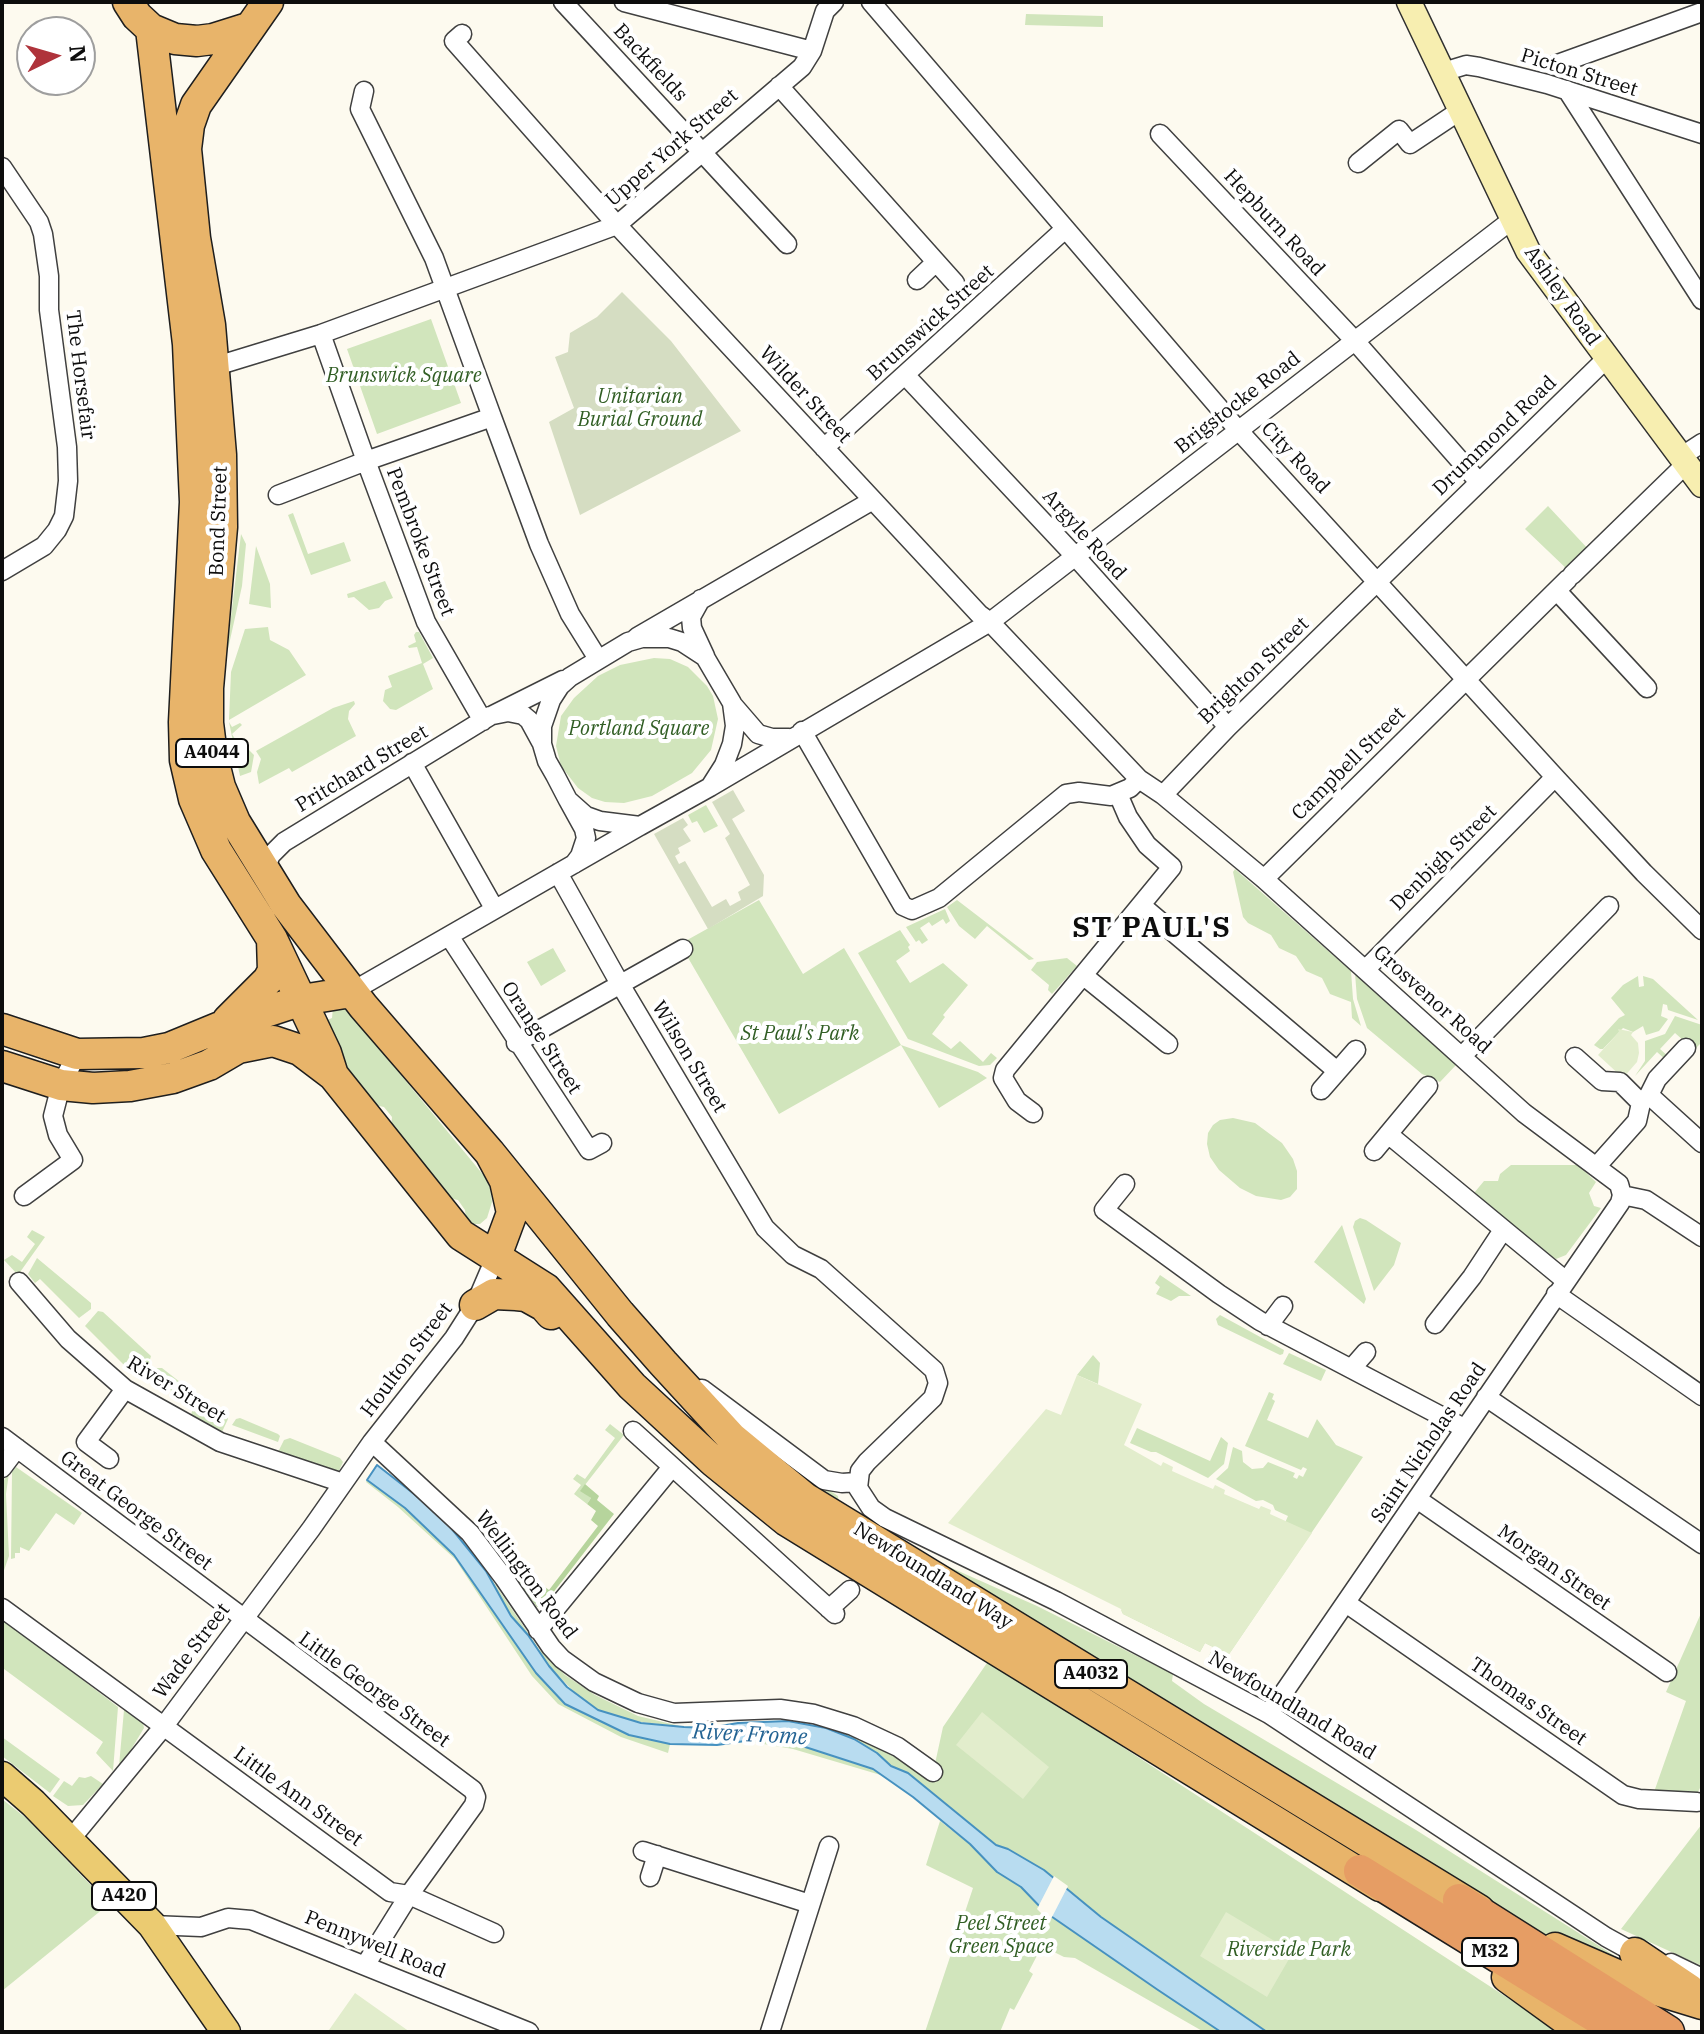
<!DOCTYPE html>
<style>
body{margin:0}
#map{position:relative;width:1704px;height:2034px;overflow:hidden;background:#fdfaef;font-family:"IBM Plex Serif",serif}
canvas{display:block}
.frame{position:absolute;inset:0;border:4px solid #0d0d0d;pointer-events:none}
.north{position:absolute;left:16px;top:16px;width:80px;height:80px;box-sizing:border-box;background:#fff;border:2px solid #9e9e9e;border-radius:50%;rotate:85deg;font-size:22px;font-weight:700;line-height:32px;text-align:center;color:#0d0d0d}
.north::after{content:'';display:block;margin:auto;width:28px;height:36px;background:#af333b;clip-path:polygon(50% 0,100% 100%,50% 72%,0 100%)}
</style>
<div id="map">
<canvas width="1704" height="2034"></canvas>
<div class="frame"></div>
<div class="north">N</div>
</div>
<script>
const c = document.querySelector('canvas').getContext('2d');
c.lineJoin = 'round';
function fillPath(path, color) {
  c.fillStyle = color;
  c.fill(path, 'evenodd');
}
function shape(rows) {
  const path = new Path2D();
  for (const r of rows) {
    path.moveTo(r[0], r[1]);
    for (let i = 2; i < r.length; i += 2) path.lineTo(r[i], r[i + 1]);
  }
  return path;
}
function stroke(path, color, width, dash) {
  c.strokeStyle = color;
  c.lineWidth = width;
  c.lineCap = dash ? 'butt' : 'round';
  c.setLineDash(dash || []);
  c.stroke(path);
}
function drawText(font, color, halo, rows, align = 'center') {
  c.font = font + ' "IBM Plex Serif",serif';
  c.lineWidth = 8;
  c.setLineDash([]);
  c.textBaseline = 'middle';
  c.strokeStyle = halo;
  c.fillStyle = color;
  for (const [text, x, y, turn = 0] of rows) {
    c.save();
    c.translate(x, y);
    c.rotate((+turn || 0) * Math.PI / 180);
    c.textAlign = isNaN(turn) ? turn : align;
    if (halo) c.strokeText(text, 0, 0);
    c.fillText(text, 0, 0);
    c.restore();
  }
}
fillPath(shape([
 [1026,14,1103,16,1103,27,1025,25],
 [431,319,461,403,377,434,347,349],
 [1548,506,1590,551,1570,572,1525,529],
 [293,513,308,554,344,542,351,561,311,575,288,515],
 [241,534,246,544,242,586,226,658],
 [256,546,270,584,271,608,249,604],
 [385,581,393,598,385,601,379,608,369,610,354,597,348,598,347,594],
 [268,627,270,640,289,650,306,675,229,720,231,672,245,629],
 [416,632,419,632,433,658,423,664,433,689,396,710,390,709,383,701,385,690,392,687,388,676,422,663,417,647,409,648,408,646,416,642,414,635],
 [654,658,670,659,688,667,707,686,713,696,718,719,711,750,692,773,652,796,624,803,605,802,592,798,578,788,561,766,556,746,561,716,574,698,598,676,620,665],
 [354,701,355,704,349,711,348,719,356,736,292,772,289,768,259,784,257,772,261,759,256,751,333,708],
 [229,722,232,727,240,723,242,725,232,734,238,744,245,746,254,755,251,772,240,776],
 [706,805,718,826,704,833,697,821,692,823,688,815],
 [1235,869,1351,971,1353,999,1361,1026,1352,1018,1351,1002,1330,994,1322,978,1306,971,1296,956,1279,948,1271,935,1248,923,1243,917,1233,872],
 [759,900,803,974,844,948,901,1045,978,1072,987,1078,939,1108,901,1045,779,1114,680,944],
 [957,900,1034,959,1029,960,987,926,975,939,959,926,947,907],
 [945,909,950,921,946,924,943,919,932,926,929,922,920,928,928,940,922,944,919,940,916,942,906,927],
 [900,930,910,945,908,947,910,951,896,961,910,983,943,963,968,985,943,1015,945,1017,932,1034,951,1049,960,1041,983,1062,991,1053,997,1058,990,1065,979,1066,908,1039,858,953],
 [553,948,566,971,541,986,527,962],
 [1067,958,1077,966,1052,994,1048,990,1049,985,1031,970,1037,962],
 [1355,973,1456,1065,1440,1082,1422,1074,1367,1028,1357,999],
 [1638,976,1639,987,1644,986,1643,976,1653,979,1698,1020,1668,1010,1667,1005,1663,1004,1661,1016,1668,1019,1659,1031,1646,1035,1643,1026,1633,1032,1623,1028,1603,1049,1600,1049,1594,1045,1619,1018,1625,1015,1611,998,1623,985],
 [344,1006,485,1177,490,1188,492,1202,487,1218,480,1224,473,1224,466,1220,465,1210,458,1200,447,1198,391,1128,392,1117,384,1107,375,1105,340,1057,320,1023,332,1018,333,1007],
 [1675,1016,1702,1025,1702,1042,1694,1050,1675,1033,1660,1049,1670,1058,1667,1061,1657,1052,1635,1076,1645,1061,1645,1041,1665,1034],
 [1233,1118,1255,1123,1282,1143,1293,1159,1297,1171,1297,1189,1290,1197,1281,1200,1256,1196,1240,1188,1219,1170,1210,1157,1207,1144,1208,1133,1213,1125,1220,1120],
 [1511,1165,1578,1165,1596,1182,1589,1193,1594,1206,1601,1208,1566,1255,1556,1259,1550,1255,1474,1193,1484,1181,1498,1181,1500,1174],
 [1360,1218,1366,1220,1401,1243,1394,1265,1374,1291,1353,1227,1355,1221],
 [1342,1225,1366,1299,1364,1304,1314,1262],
 [32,1230,45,1237,18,1275,4,1260,12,1255,22,1262,35,1244,27,1237],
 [37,1258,91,1303,91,1309,79,1318,40,1279,35,1283,28,1274],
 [1160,1275,1191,1296,1179,1296,1171,1301,1156,1294,1160,1287,1155,1283],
 [98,1311,103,1312,151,1356,149,1363,135,1376,85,1326],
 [1220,1315,1284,1350,1283,1354,1280,1355,1218,1325,1216,1319],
 [1289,1353,1326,1370,1321,1381,1283,1364],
 [1093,1355,1100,1363,1098,1384,1077,1375],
 [157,1368,162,1368,194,1393,194,1397,188,1404,151,1375],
 [1269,1392,1274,1394,1272,1399,1275,1401,1267,1420,1308,1438,1317,1419,1336,1445,1363,1457,1221,1666,1208,1658,1213,1647,1205,1643,1200,1652,1123,1614,1121,1610,1229,1649,1288,1516,1275,1510,1273,1505,1263,1500,1256,1501,1216,1479,1228,1468,1233,1447,1242,1451,1243,1462,1252,1469,1263,1468,1268,1462,1295,1473,1293,1477,1297,1479,1299,1475,1303,1477,1307,1469,1303,1467,1301,1470,1245,1446],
 [202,1398,228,1414,228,1419,222,1432,191,1415,194,1404],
 [240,1418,278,1434,280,1436,278,1442,232,1425,236,1419],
 [610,1424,624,1435,581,1490,591,1498,587,1504,574,1494,581,1485,573,1479,577,1474,585,1479,615,1438,605,1430],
 [1137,1428,1210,1461,1221,1437,1228,1443,1224,1464,1208,1478,1156,1452,1151,1452,1130,1443],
 [290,1438,340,1458,343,1462,337,1475,278,1452,284,1440],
 [767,1448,838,1496,839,1503,909,1549,1037,1606,1173,1674,1172,1681,1204,1704,1416,1830,1634,1968,1579,1955,1431,1874,833,1509],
 [16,1467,82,1513,74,1525,56,1513,29,1551,20,1547,20,1553,15,1553,15,1558,11,1559,12,1472],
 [9,1473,6,1494,9,1556,2,1576,2,1483],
 [367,1480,405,1508,454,1555,536,1673,565,1704,629,1735,670,1744,668,1753,621,1737,558,1704,532,1676,455,1559,398,1507,366,1482],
 [486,1571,539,1649,565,1675,595,1695,638,1716,684,1727,625,1720,598,1710,582,1700,549,1666,528,1635,511,1616],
 [1702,1611,1702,1784,1698,1792,1689,1795,1654,1792,1686,1701,1666,1692],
 [2,1618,118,1707,113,1771,96,1753,103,1742,4,1669],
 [989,1660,1560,2032,1267,2032,1101,1917,1044,1870,1008,1849,996,1845,908,1774,891,1766,877,1754,851,1738,826,1728,853,1736,887,1752,931,1782,943,1727],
 [124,1710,143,1723,144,1728,123,1763,119,1766],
 [2,1737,60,1779,50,1793,2,1756],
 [759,1739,796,1744,846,1761,858,1762,884,1776,793,1749,746,1741],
 [91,1776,103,1784,83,1805,68,1806,53,1796,64,1781,72,1786,79,1777,85,1778],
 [2,1799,26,1818,109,1904,2,1991],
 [940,1821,977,1850,997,1872,1021,1887,1045,1912,1221,2032,1204,2032,1075,1958,1064,1957,1042,1946,1029,1971,1033,1974,1014,2010,1010,2008,1000,2032,925,2032,973,1888,926,1865],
 [1702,1824,1702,1966,1621,1929]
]), '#d1e5bc');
fillPath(shape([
 [585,1484,599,1496,597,1500,614,1514,542,1607,537,1607,510,1569,509,1561,512,1558,532,1589,541,1584,549,1590,598,1526,591,1520,596,1511,587,1504,591,1498,580,1491]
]), '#b6d49c');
fillPath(shape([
 [622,292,671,341,741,431,580,515,549,422,574,408,555,357,568,352,570,333,597,317],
 [733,790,745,811,732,819,764,875,763,896,708,929,654,834,683,818,688,825,683,829,691,841,678,848,680,853,675,856,679,864,685,861,712,907,726,899,730,906,741,900,738,892,750,885,725,838,730,834,712,802]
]), '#d5ddc2');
fillPath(shape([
 [1618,1029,1633,1032,1631,1035,1638,1043,1639,1053,1637,1062,1623,1078,1598,1055,1619,1032],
 [1077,1375,1142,1404,1124,1445,1161,1466,1163,1462,1173,1467,1172,1471,1192,1480,1213,1489,1215,1485,1225,1490,1224,1494,1259,1509,1261,1506,1271,1510,1270,1514,1312,1533,1221,1666,1208,1658,1213,1647,1205,1643,1200,1652,1123,1614,1121,1609,948,1523,1046,1409,1061,1415],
 [982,1712,1049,1767,1023,1799,956,1745],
 [1226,1912,1293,1952,1267,1997,1200,1956],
 [355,1993,410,2032,332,2032,329,2030]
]), '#e2edcc');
const water = shape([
 [377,1465,418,1497,447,1523,486,1571,511,1616,528,1635,549,1666,567,1687,598,1710,641,1723,684,1727,709,1728,738,1723,788,1721,826,1728,854,1739,877,1753,891,1766,908,1773,996,1845,1008,1849,1044,1870,1101,1917,1267,2032,1221,2032,1158,1990,1045,1912,1021,1887,997,1872,970,1844,913,1797,873,1769,796,1744,759,1739,717,1745,670,1744,629,1735,565,1704,536,1673,454,1555,405,1508,367,1480,377,1465]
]);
fillPath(water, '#b8dcf0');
stroke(water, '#4691c0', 2);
fillPath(shape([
 [1054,1876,1068,1886,1051,1919,1044,1916,1037,1909]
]), '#fdfaef');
const minor = shape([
 [563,2,787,244],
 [624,2,812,51],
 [871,2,1239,431,1555,777,1644,873,1702,930],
 [462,34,454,41,617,225,979,614,990,622,1139,779,1163,795,1264,879,1524,1113,1619,1184,1622,1195],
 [1555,65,1702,12],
 [1443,72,1466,65,1479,67,1547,84,1702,134],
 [779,86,955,283],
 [1567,90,1702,300],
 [1160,134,1355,341,1478,481],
 [1358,163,1399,130,1410,144,1461,110],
 [2,167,39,222,43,234,49,276,49,310,67,447,68,481,64,516,57,530,44,546,2,571],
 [917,280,936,262],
 [321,334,366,461,492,417,434,258,360,109,364,91],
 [213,367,321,334,617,225,802,67,812,51,825,11,834,2],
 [906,376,1075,556,1228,727],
 [492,417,539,544,570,614,598,659],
 [824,448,1065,229],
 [1682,456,1702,443],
 [278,495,366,461,426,622,483,721],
 [1572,575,1687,463],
 [1557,591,1647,688],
 [701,599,691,617,692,628,705,656],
 [637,637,873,500],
 [733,705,758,734,772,738,789,738],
 [802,731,903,906,912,910,939,898,1066,794,1079,792,1111,796,1130,788,1139,779],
 [541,742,529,720,523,715,508,712,493,715,563,680],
 [412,763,494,908],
 [710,787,990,622,1513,219],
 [1163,795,1228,727,1607,358],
 [568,800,586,816,600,821,640,826,710,787,724,765,732,744,735,726,732,703,705,657,682,642,669,638,642,638,628,642,570,677,560,686,551,700,542,726,542,744,547,761,555,775,568,800,584,829,586,838,580,856,574,864],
 [264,870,271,855,284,842,490,716],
 [558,873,620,984,765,1228,793,1255,821,1269,934,1370,938,1383,933,1398,867,1462,860,1471,858,1488,871,1508,885,1518,1056,1601,1269,1714,1606,1937,1635,1953,1642,1954],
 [1264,879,1568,579],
 [1141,905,1337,1071],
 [449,936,589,1150,602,1143],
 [1366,969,1555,777],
 [1084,976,1168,1044],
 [351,992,640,826],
 [516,1043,683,949],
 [1462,1056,1609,906],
 [1575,1057,1602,1081,1620,1082,1641,1103],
 [1321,1090,1356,1050],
 [1649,1095,1702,1143],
 [1033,1113,1017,1101,1003,1078,1005,1070,1172,867,1147,845,1128,817,1118,794],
 [1388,1134,1566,1281],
 [1374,1151,1428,1086],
 [1596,1167,1637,1121,1641,1103,1649,1095,1657,1079,1686,1048],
 [1125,1184,1104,1210,1219,1294,1260,1321,1464,1428],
 [1622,1195,1646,1200,1702,1237],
 [24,1196,73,1160,58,1135,53,1116,61,1085,77,1054],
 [19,1282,68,1339,125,1389,220,1442,343,1483],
 [1556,1294,1702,1396],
 [1435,1324,1472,1277,1503,1230],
 [1268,1326,1283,1306],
 [1352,1368,1366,1352],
 [702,1389,824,1480,842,1483,857,1482],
 [1486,1397,1702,1544],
 [633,1431,835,1614],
 [2,1437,473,1790,476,1797,474,1805,409,1895,366,1964],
 [372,1442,470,1533,504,1578,551,1647,562,1659,594,1682,638,1703,674,1713,780,1709,814,1714,853,1726,898,1747,933,1772],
 [109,1459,86,1442,125,1389],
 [2,1468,17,1448],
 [1417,1499,1667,1672],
 [1346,1603,1623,1795,1639,1799,1697,1802],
 [2,1608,390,1892,409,1895,494,1933],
 [829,1609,850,1590],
 [538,1630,672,1467],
 [1269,1714,1620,1203,1622,1195],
 [70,1840,164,1726,311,1529,372,1442,454,1338,475,1305,496,1256],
 [643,1851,810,1904],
 [650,1877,657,1855],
 [152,1925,201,1927,228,1918,251,1920,529,2032],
 [1671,1963,1702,1978],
 [770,2032,829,1846]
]);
const secondary = shape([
 [1409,2,1528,251,1702,485]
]);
const primary = shape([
 [2,1776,33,1803,152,1925,226,2032]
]);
const trunk = shape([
 [128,2,137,16,151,29,175,39,197,41,213,39,248,28],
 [268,2,196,105,189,125,186,149,195,238,210,325,221,455,222,527,208,688,208,723,212,755,220,787,235,822,286,905,363,1006,490,1153,505,1181,512,1213,496,1256],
 [151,29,188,344,191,412,195,502,184,722,185,760,194,799,216,850,272,939,326,1053,333,1075,461,1235,546,1289,632,1386,713,1461,787,1521,1380,1886],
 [228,1020,268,980,273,971,272,939],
 [2,1029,77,1054,144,1053,169,1048,220,1027,302,1000,351,992],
 [2,1066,61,1085,93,1088,130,1086,173,1078,209,1065,238,1048,273,1041,300,1050,333,1075],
 [490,1153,620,1314,663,1363,731,1437,805,1498,1479,1910],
 [475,1305,494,1294,516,1295,526,1296,544,1306,551,1314],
 [1555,1948,1640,1985,1702,2004],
 [1635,1953,1690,1990],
 [1507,1977,1583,2032]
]);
const motorway = shape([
 [1360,1871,1621,2032],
 [1459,1900,1668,2032]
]);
stroke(minor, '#404040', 21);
stroke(secondary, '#2f2f2f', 27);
stroke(primary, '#1e1e1e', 31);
stroke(trunk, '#1e1e1e', 33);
stroke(motorway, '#1e1e1e', 35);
stroke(minor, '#fff', 18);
stroke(secondary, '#f7eeb0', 24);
stroke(primary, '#ebcb71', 28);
stroke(trunk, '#e8b46a', 30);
stroke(motorway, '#e69d64', 32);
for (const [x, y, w] of [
 [212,753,72],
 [1091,1674,72],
 [124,1896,64],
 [1490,1952,56]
]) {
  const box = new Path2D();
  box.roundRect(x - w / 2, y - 14, w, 28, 6);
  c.fillStyle = '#fff';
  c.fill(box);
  stroke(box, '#0d0d0d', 2);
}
drawText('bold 18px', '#0d0d0d', null, [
 ["A4044",212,753],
 ["A4032",1091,1674],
 ["A420",124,1896],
 ["M32",1490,1952]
]);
drawText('20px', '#0d0d0d', '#fff', [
 ["Backfields",650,63,47],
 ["Picton Street",1579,73,17],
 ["Upper York Street",672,148,-41],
 ["Hepburn Road",1274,223,47],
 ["Ashley Road",1562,296,55],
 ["Brunswick Street",931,323,-42],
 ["The Horsefair",80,375,83],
 ["Wilder Street",805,395,47],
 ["Brigstocke Road",1238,403,-38],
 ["Drummond Road",1495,436,-44],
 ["City Road",1295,458,47],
 ["Bond Street",219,521,-88],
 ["Argyle Road",1084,535,48],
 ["Pembroke Street",420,542,69],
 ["Brighton Street",1254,671,-44],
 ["Campbell Street",1349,764,-45],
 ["Pritchard Street",362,769,-31],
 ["Denbigh Street",1444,858,-45],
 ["Grosvenor Road",1432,1000,42],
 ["Orange Street",541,1038,57],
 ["Wilson Street",689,1057,59],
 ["Houlton Street",407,1360,-53],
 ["River Street",176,1390,31],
 ["Saint Nicholas Road",1429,1443,-56],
 ["Great George Street",136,1511,37],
 ["Morgan Street",1554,1568,35],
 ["Wellington Road",526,1575,53],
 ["Newfoundland Way",933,1576,32],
 ["Wade Street",192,1651,-53],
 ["Little George Street",374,1690,36],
 ["Thomas Street",1528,1702,35],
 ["Newfoundland Road",1292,1706,31],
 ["Little Ann Street",298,1797,36],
 ["Pennywell Road",375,1945,22]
]);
drawText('italic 20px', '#315e24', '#fff', [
 ["Brunswick Square",404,376],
 ["Unitarian",640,397],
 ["Burial Ground",640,420],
 ["Portland Square",639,729],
 ["St Paul's Park",800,1034],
 ["Peel Street",1001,1924],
 ["Green Space",1001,1947],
 ["Riverside Park",1289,1950]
]);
drawText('italic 22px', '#236393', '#fff', [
 ["River Frome",750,1735,3]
]);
c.letterSpacing = '2px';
drawText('bold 28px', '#0d0d0d', '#fff', [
 ["ST PAUL'S",1152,929]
]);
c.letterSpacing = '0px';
</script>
